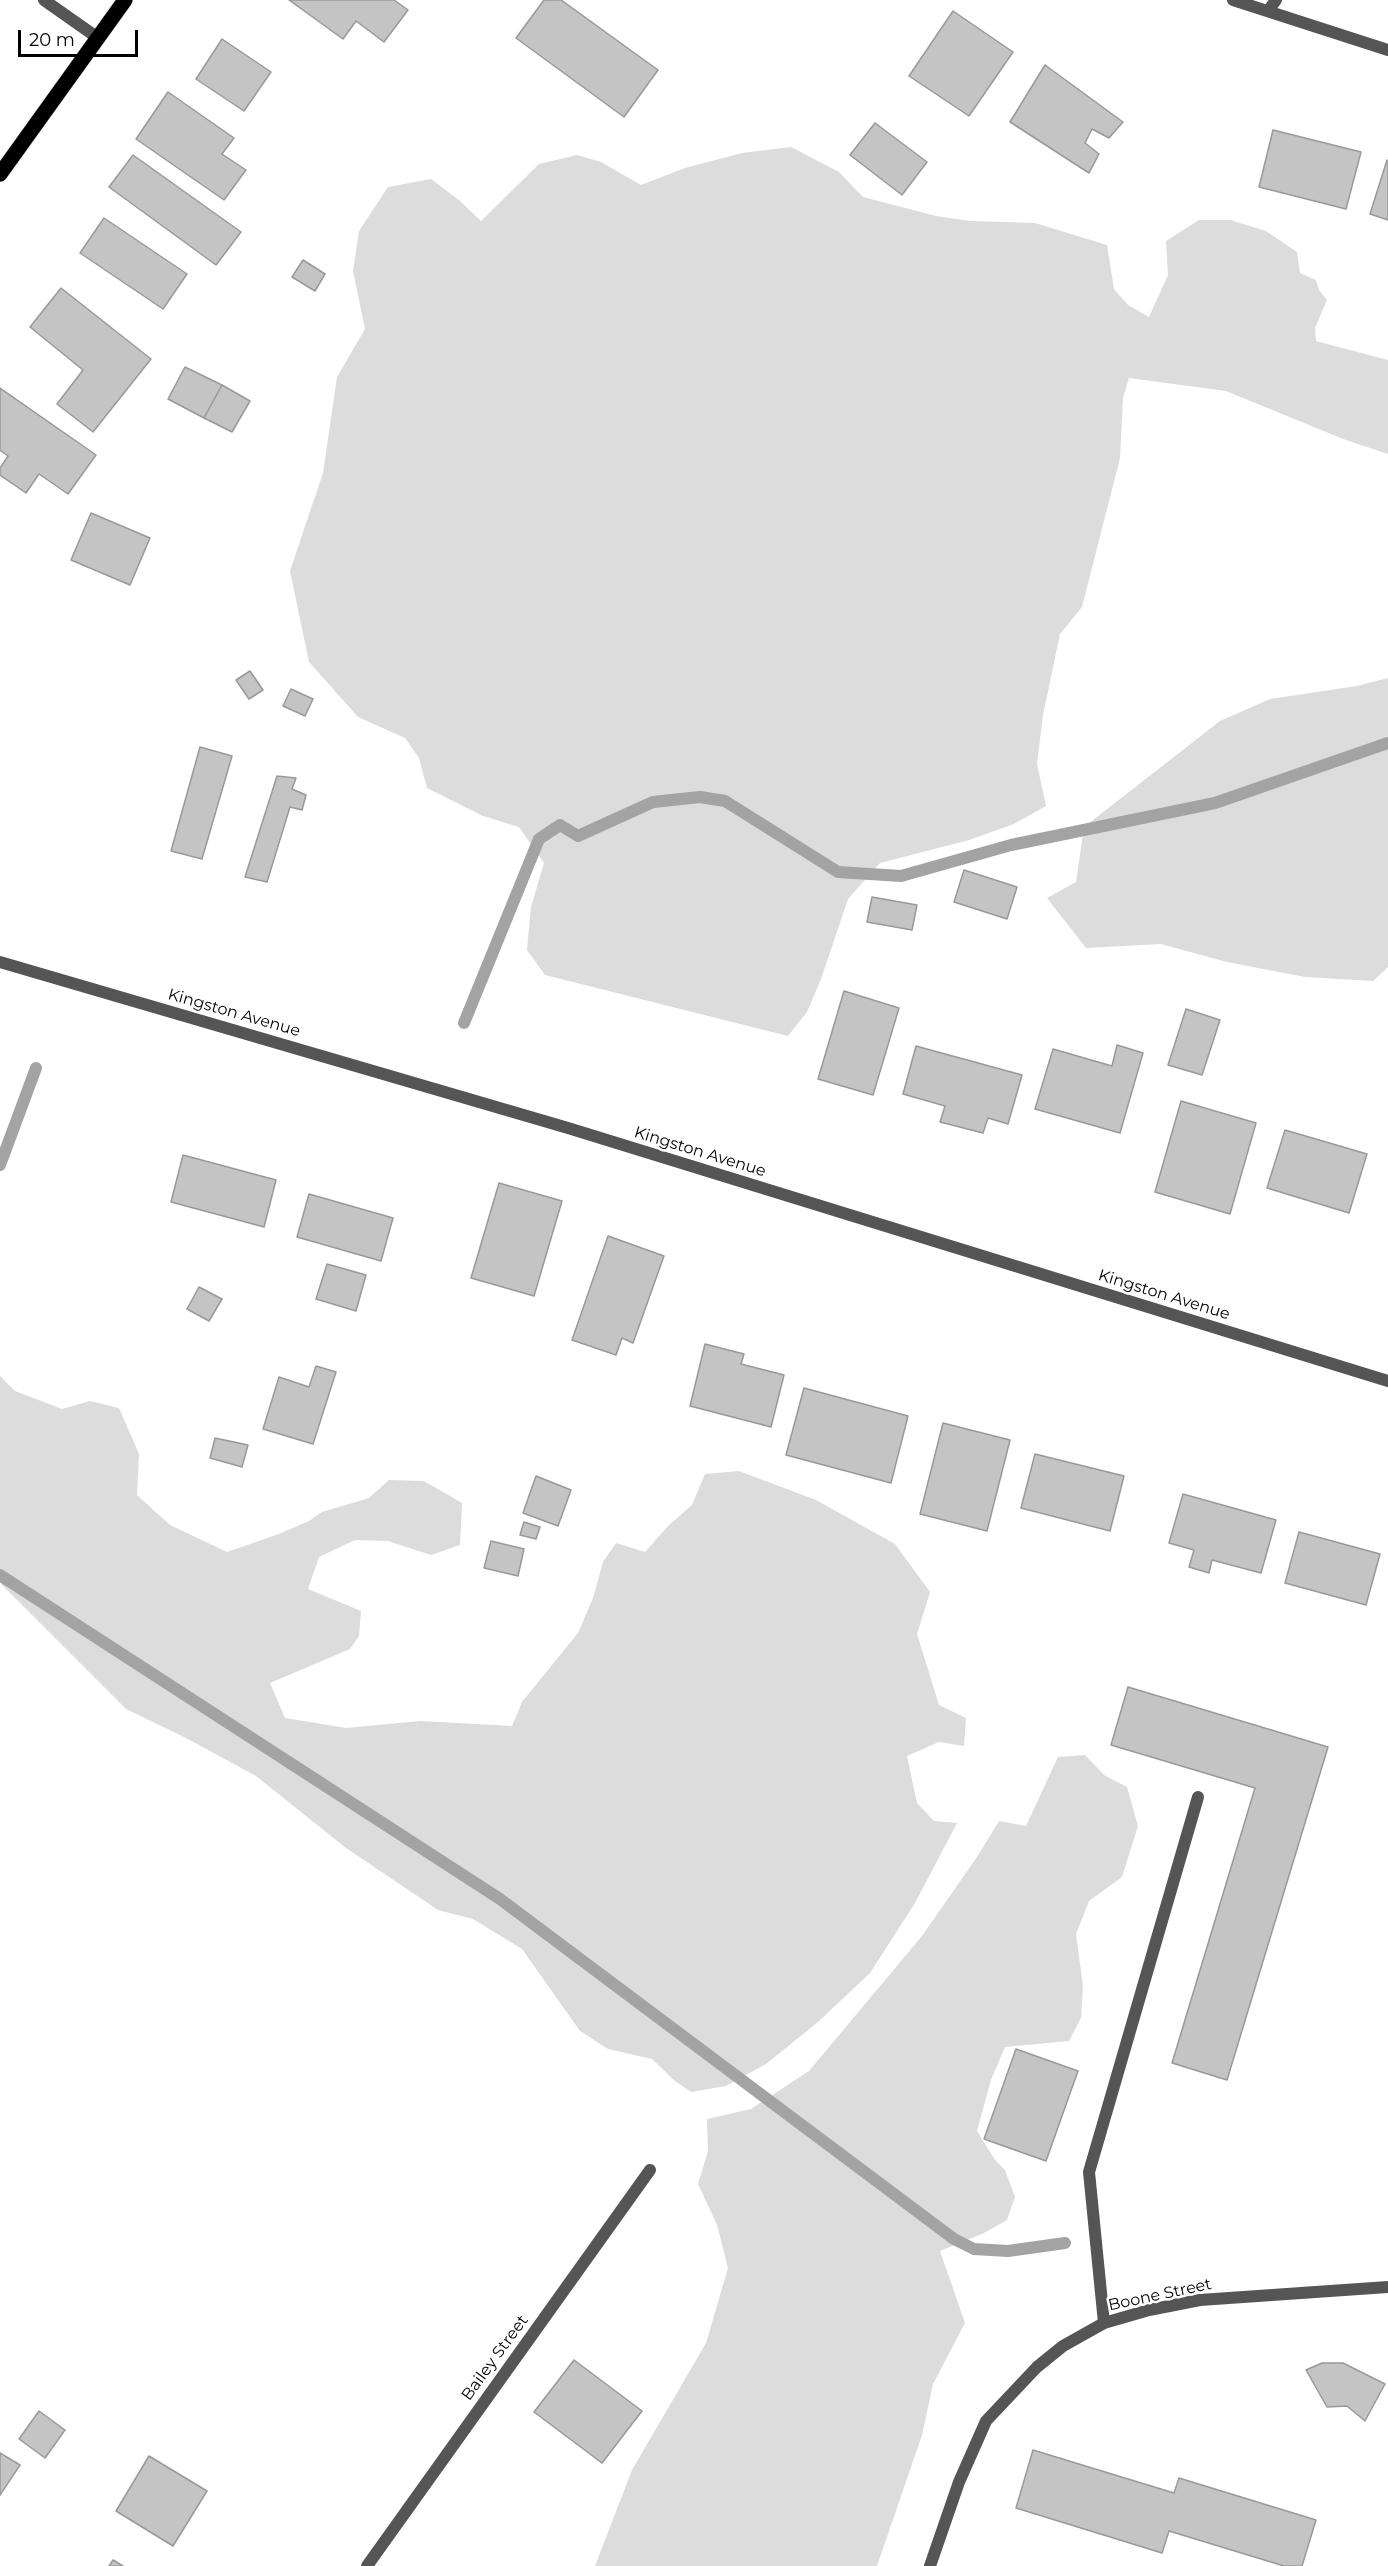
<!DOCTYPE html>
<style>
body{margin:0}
#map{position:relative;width:1388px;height:2566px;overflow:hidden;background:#fff;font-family:Montserrat,sans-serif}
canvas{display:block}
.scale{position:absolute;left:18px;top:30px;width:120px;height:27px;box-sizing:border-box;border:3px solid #000;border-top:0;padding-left:8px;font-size:18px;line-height:21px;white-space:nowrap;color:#000;-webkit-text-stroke:4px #fff;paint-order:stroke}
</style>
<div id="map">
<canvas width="1388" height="2566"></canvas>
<div class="scale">20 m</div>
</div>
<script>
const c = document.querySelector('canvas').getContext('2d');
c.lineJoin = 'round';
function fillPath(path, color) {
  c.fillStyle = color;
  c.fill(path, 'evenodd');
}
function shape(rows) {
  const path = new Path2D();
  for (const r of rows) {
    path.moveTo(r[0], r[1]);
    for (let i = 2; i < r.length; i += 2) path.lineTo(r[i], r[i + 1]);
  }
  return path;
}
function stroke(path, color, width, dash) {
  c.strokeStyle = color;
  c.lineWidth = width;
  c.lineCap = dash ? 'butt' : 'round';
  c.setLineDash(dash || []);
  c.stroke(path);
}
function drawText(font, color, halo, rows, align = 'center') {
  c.font = font + ' Montserrat,sans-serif';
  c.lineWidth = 5;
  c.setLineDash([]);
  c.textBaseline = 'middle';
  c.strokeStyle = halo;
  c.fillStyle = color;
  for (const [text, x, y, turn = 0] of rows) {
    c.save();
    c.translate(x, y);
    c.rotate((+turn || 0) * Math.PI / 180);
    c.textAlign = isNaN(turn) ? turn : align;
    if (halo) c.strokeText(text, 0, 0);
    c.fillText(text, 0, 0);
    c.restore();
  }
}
fillPath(shape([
 [791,147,839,172,863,197,936,216,970,221,1035,223,1107,245,1114,289,1128,305,1149,317,1168,275,1166,241,1199,220,1230,220,1266,231,1297,252,1300,273,1316,280,1319,290,1327,300,1315,328,1316,341,1388,360,1388,454,1343,439,1226,391,1129,378,1123,398,1120,458,1082,607,1060,634,1043,715,1037,764,1046,806,1014,824,969,840,880,863,848,899,821,979,807,1012,788,1036,545,975,527,950,531,907,544,863,519,827,483,816,427,788,419,758,405,738,358,717,309,662,290,571,323,473,337,377,365,329,353,271,359,231,388,187,431,179,460,201,481,221,539,164,577,155,601,162,641,185,685,168,742,153],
 [1388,678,1388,967,1373,981,1305,977,1227,962,1161,944,1086,948,1047,898,1076,882,1084,827,1220,721,1270,699,1357,686],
 [0,1376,15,1391,62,1409,90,1401,119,1408,139,1454,137,1495,170,1525,227,1552,279,1534,309,1521,322,1512,369,1498,389,1480,424,1481,462,1503,460,1545,431,1555,388,1541,355,1540,319,1557,308,1589,361,1611,359,1636,350,1649,270,1683,285,1718,346,1728,421,1721,512,1726,522,1702,578,1633,593,1598,603,1562,616,1543,645,1552,669,1525,692,1505,705,1474,739,1471,816,1500,895,1544,930,1592,917,1634,939,1705,966,1718,964,1746,939,1742,907,1756,917,1803,934,1821,957,1823,915,1903,870,1973,818,2022,766,2064,726,2086,691,2092,675,2081,652,2059,608,2049,580,2031,522,1949,473,1919,438,1910,346,1848,256,1776,186,1738,126,1709,0,1583],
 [1085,1755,1104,1775,1127,1787,1138,1826,1122,1877,1089,1901,1076,1934,1083,1986,1081,2018,1069,2041,1005,2047,991,2080,977,2131,995,2160,1005,2170,1015,2197,1007,2220,984,2233,940,2251,965,2323,933,2384,922,2435,877,2566,595,2566,632,2470,706,2343,728,2268,717,2225,698,2184,708,2151,707,2119,751,2109,809,2071,922,1936,977,1857,999,1821,1026,1826,1058,1757]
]), '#dcdcdc');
stroke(shape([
 [464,1023,539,839,560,825,578,836,653,802,700,797,725,801,838,872,901,876,1011,845,1215,803,1388,743],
 [0,1165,36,1068],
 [0,1575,500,1899,954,2239,974,2249,1008,2251,1065,2243]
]), '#a3a3a3', 12);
const building = shape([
 [289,0,394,0,408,10,384,42,356,21,343,39,289,0],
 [544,0,561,0,658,70,624,117,516,38,544,0],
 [953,11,1013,52,969,116,909,76,953,11],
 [222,39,271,72,244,111,196,79,222,39],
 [1045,65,1123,122,1109,138,1092,129,1085,143,1099,154,1089,173,1010,122,1045,65],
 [168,92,234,138,222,154,246,170,224,200,136,139,168,92],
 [875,123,927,162,902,195,850,155,875,123],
 [1273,130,1361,152,1346,209,1259,187,1273,130],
 [133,155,241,232,216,265,109,187,133,155],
 [1387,160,1388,161,1388,220,1370,214,1387,160],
 [104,218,187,274,163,309,80,253,104,218],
 [303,260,325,274,315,291,292,277,303,260],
 [61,288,151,359,93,432,57,404,83,370,30,327,61,288],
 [185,367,222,385,204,418,168,399,185,367],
 [222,385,250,401,232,432,204,418,222,385],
 [0,388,96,455,68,494,39,474,26,493,0,475,0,468,8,456,0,450,0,388],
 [91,513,150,538,130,585,71,560,91,513],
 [250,671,263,690,249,699,236,680,250,671],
 [291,689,313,699,305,716,283,706,291,689],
 [200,747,232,756,202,859,171,851,200,747],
 [277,776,296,778,292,789,306,795,302,810,290,807,267,882,245,877,277,776],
 [964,870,1017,887,1007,919,954,902,964,870],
 [872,897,917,905,912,930,867,922,872,897],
 [844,991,899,1008,873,1095,818,1079,844,991],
 [1186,1009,1220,1020,1202,1075,1168,1065,1186,1009],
 [1117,1045,1143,1053,1120,1133,1035,1109,1053,1049,1112,1066,1117,1045],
 [916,1046,1022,1075,1008,1124,988,1118,983,1133,940,1122,945,1106,903,1094,916,1046],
 [1181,1101,1256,1123,1230,1214,1155,1192,1181,1101],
 [1285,1130,1367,1154,1349,1213,1267,1188,1285,1130],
 [183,1155,276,1180,264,1227,171,1202,183,1155],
 [499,1183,562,1201,534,1296,471,1278,499,1183],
 [309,1194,393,1218,381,1261,297,1237,309,1194],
 [608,1236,664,1256,633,1343,622,1338,616,1355,572,1340,608,1236],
 [327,1264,366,1275,356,1311,316,1299,327,1264],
 [199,1287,222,1299,209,1321,187,1309,199,1287],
 [705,1344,744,1354,741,1364,784,1375,771,1427,690,1406,705,1344],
 [316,1366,336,1372,313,1444,263,1429,279,1377,309,1387,316,1366],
 [804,1388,908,1416,891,1483,786,1455,804,1388],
 [943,1423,1010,1440,987,1531,920,1514,943,1423],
 [215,1438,248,1445,242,1467,210,1458,215,1438],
 [1035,1454,1124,1476,1110,1531,1021,1508,1035,1454],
 [536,1476,571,1490,558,1526,523,1513,536,1476],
 [1183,1494,1276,1520,1261,1573,1212,1560,1209,1573,1189,1567,1194,1550,1169,1543,1183,1494],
 [524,1522,540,1527,536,1539,520,1535,524,1522],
 [1299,1532,1380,1554,1366,1605,1285,1583,1299,1532],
 [491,1541,524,1549,518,1576,484,1568,491,1541],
 [1128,1687,1328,1747,1227,2080,1172,2063,1255,1788,1111,1745,1128,1687],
 [1016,2049,1078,2071,1046,2161,984,2139,1016,2049],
 [574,2360,642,2411,602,2463,534,2412,574,2360],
 [1322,2363,1343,2363,1385,2384,1365,2421,1347,2406,1327,2407,1306,2370,1322,2363],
 [39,2411,65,2430,45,2458,19,2439,39,2411],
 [1033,2450,1174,2493,1179,2478,1316,2520,1302,2566,1284,2566,1169,2531,1162,2553,1016,2508,1033,2450],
 [0,2453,20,2465,0,2495,0,2453],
 [149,2456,207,2491,173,2546,116,2511,149,2456],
 [113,2560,123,2566,109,2566,113,2560]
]);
fillPath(building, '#c4c4c4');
stroke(building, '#999', 1.5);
const primary = shape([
 [0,174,125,0]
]);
stroke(primary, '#dbdbdb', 16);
stroke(shape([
 [1104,2323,1089,2172,1198,1797]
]), '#555', 12);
stroke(shape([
 [44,0,98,38],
 [1233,0,1388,50],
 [1268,11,1276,0],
 [367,2566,650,2170],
 [930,2566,959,2482,986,2421,1037,2367,1063,2346,1104,2323,1149,2310,1200,2300,1388,2287]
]), '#555', 12);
stroke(shape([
 [0,962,568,1128,1388,1381]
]), '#555', 12);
stroke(primary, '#000', 15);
drawText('16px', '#000', '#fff', [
 ["Kingston Avenue",234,1013,16],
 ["Kingston Avenue",700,1152,17],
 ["Kingston Avenue",1164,1295,17],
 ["Boone Street",1160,2295,-12],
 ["Bailey Street",495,2358,-54]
]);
</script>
